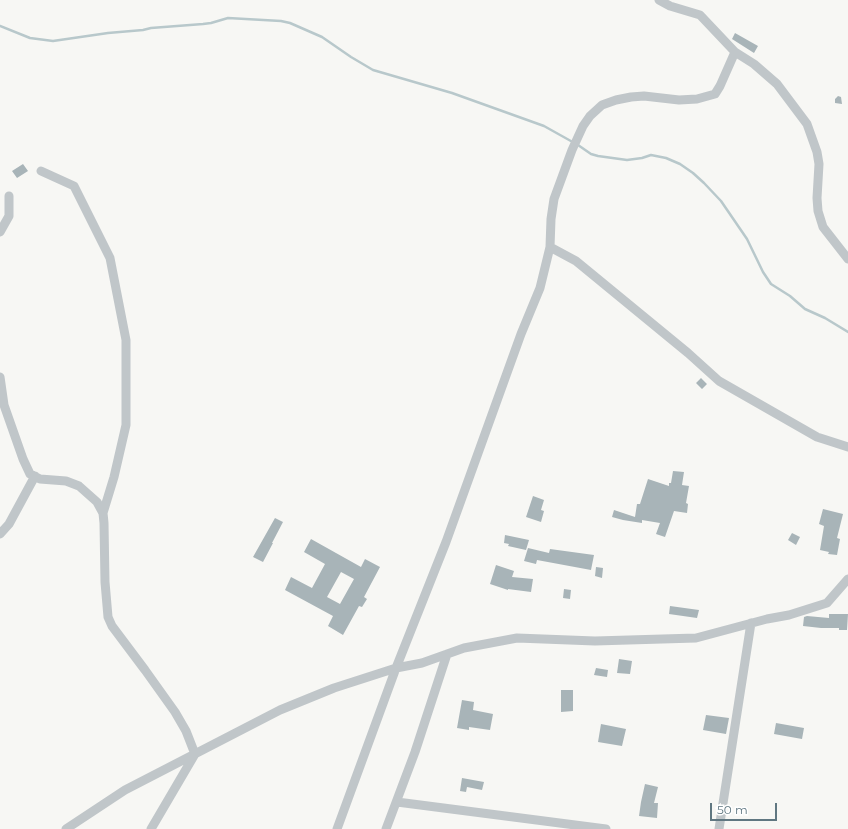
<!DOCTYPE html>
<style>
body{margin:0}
#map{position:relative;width:848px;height:829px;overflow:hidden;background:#f7f7f4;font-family:Montserrat,sans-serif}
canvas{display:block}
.scale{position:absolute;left:710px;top:803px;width:67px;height:18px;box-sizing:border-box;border:2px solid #607781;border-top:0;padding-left:5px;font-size:12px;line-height:14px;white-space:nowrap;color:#607781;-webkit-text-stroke:3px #fff;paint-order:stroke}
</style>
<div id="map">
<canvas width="848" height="829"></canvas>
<div class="scale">50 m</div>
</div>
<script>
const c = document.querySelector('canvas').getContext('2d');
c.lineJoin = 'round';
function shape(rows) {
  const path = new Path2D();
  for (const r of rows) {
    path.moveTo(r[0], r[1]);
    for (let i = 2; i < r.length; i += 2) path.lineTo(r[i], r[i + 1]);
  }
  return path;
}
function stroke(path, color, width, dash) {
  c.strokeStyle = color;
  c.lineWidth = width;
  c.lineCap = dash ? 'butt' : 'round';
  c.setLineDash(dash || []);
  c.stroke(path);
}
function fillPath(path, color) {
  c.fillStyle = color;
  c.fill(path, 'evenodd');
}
stroke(shape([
 [0,26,30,38,53,41,108,33,143,30,151,28,203,24,211,23,228,18,281,21,290,23,322,37,351,57,373,70,452,93,544,126,578,145,591,154,598,156,627,160,642,158,651,155,666,158,680,164,693,173,704,183,721,201,747,239,763,272,771,284,790,296,805,309,825,318,848,332]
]), '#b8c8cb', 2.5);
fillPath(shape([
 [735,33,758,46,754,53,732,39],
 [838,96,841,97,842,104,835,103,835,99],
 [23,164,28,171,17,178,12,171],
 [701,378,707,384,702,389,696,383],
 [673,471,684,472,682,485,689,486,686,503,688,504,687,513,674,511,665,537,656,534,660,523,642,520,642,523,623,520,612,517,614,510,635,517,637,504,640,504,648,479,669,486,669,483,671,483],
 [533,496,544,500,541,510,544,511,541,522,526,517],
 [823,509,843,514,837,538,840,539,837,555,828,554,829,552,820,550,824,526,819,524],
 [275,518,283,522,272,543,273,543,263,562,253,557],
 [792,533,800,537,796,545,788,540],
 [505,535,529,540,526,550,508,546,509,544,504,543],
 [311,539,361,567,365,559,380,567,364,597,367,599,362,607,359,606,343,635,328,626,333,616,285,590,291,577,312,588,325,564,304,552],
 [341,572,354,579,340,604,327,597],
 [528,548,549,553,550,549,594,555,591,570,537,560,536,564,524,561],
 [496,565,514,571,512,577,533,579,531,592,508,589,508,590,490,584],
 [596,567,603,568,602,578,595,576],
 [564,589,571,590,570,599,563,598],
 [670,606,699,610,697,618,669,614],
 [829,614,848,614,847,630,839,630,839,628,821,628,803,626,804,617,807,616,829,618],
 [619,659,632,661,630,674,617,673],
 [596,668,608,670,607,677,594,675],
 [561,690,573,690,573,711,561,712],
 [462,700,474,702,473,710,493,714,490,730,469,727,469,730,457,728],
 [706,715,729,718,726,734,703,730],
 [776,723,804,728,802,739,774,734],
 [601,724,626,729,622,746,598,742],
 [462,778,484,782,482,790,467,787,466,792,460,791],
 [645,784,658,787,654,803,658,803,657,818,639,816,641,802]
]), '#a8b4b8');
stroke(shape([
 [659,0,670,6,700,15,735,52,754,64,777,84,807,124,817,152,819,164,817,198,818,211,823,227,848,259],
 [41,171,74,186,110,258,126,340,126,425,114,477,103,513],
 [0,232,9,216,9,196],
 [550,247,576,261,688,353,719,381,817,437,848,447],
 [0,377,4,405,23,459,30,474,40,479,66,481,79,486,97,502,103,513,104,523,105,582,108,617,112,626,145,670,175,712,186,731,195,754,151,829],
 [0,534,9,524,35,476],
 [397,802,606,829],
 [66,829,125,790,280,710,334,688,396,668,422,663,464,648,517,638,595,641,696,638,767,619,789,615,827,603,848,579],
 [337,829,396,668,446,542,521,334,540,288,550,247,551,219,554,199,572,150,583,126,590,116,602,105,616,100,631,97,644,96,679,100,697,99,715,94,720,86,735,52],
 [386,829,415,752,447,654],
 [719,829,751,623]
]), '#c0c6c9', 9);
</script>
